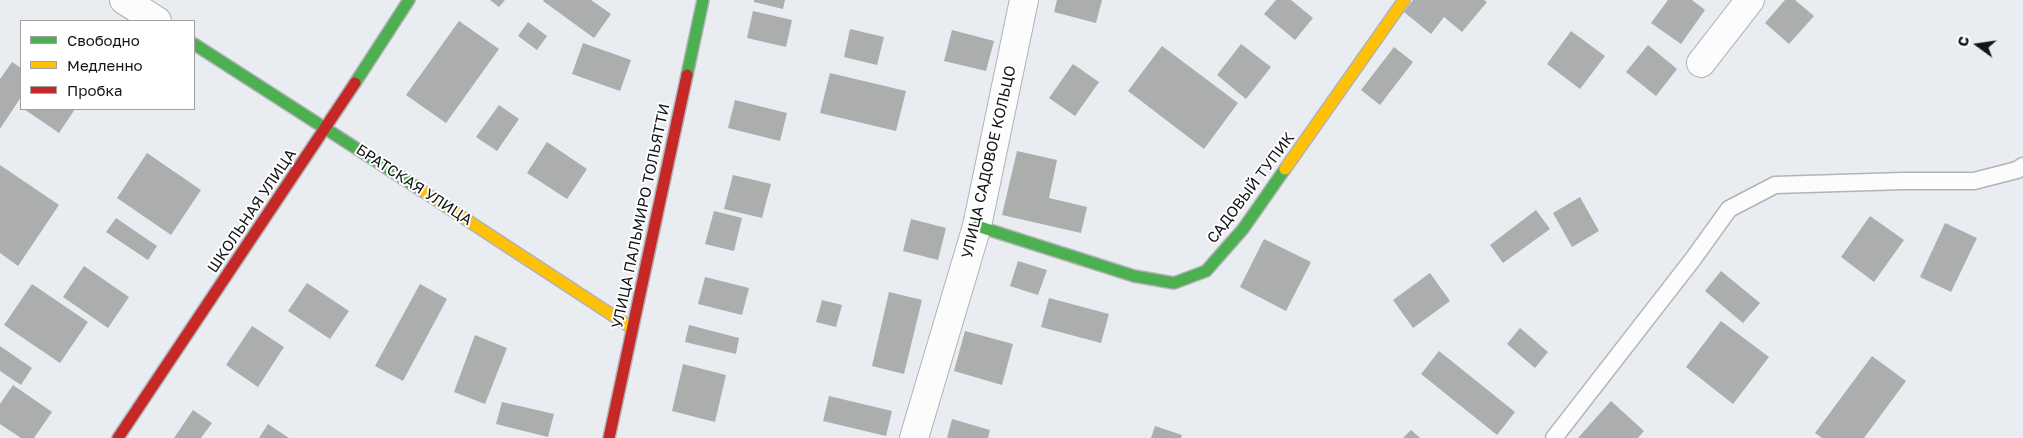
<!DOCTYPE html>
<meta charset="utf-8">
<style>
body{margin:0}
#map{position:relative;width:2023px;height:438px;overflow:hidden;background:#e9ecf0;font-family:"Golos Text",sans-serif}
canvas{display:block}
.legend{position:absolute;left:20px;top:20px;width:175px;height:90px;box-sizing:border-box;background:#fff;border:1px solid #a0a1a2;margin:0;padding:6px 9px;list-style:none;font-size:15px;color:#121416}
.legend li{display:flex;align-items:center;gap:10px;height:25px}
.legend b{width:25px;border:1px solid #a0a1a2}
.north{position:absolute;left:1953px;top:20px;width:50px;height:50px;-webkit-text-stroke:4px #fff;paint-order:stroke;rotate:284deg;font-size:14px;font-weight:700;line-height:20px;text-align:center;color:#121416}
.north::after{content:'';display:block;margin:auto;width:18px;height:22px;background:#121416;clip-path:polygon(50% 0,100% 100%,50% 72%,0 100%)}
</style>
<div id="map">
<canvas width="2023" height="438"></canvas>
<ul class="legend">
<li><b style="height:6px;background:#4caf50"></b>Свободно</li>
<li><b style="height:6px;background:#ffc107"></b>Медленно</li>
<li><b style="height:6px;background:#c62828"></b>Пробка</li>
</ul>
<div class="north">С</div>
</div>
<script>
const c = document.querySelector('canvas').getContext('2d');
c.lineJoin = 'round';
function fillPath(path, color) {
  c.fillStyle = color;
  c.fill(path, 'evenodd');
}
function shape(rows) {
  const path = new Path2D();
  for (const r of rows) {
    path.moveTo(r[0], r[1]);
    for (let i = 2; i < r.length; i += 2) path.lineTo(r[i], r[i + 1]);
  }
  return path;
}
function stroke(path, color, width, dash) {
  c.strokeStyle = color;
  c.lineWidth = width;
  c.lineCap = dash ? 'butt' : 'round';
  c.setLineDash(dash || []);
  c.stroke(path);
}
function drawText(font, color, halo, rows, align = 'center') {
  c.font = font + ' "Golos Text",sans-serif';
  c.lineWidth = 4;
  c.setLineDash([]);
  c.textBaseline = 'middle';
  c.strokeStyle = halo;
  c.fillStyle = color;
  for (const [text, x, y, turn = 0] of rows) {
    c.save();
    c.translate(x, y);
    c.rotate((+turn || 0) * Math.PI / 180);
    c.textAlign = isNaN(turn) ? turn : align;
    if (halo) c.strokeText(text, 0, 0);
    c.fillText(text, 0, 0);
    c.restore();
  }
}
fillPath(shape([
 [490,0,505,0,499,7],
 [544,0,591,0,611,14,594,38,543,1],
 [754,0,785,0,783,9,754,2],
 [1057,0,1102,0,1096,23,1054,12],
 [1276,0,1291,0,1313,18,1295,40,1264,14],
 [1413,0,1484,0,1487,2,1462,32,1444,17,1431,34,1404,12],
 [1668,0,1692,0,1705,10,1681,44,1651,23],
 [1785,0,1795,0,1814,16,1789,44,1765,23],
 [753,11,792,20,786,47,747,38],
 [459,21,499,49,446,123,406,95],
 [528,22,547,36,537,50,518,36],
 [850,29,884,37,877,65,844,57],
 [952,30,994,41,986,71,944,61],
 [1571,31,1605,56,1580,89,1547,64],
 [583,43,631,60,620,91,572,74],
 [1241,44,1271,67,1246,99,1217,75],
 [1648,45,1677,69,1656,96,1626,72],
 [1162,46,1238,103,1204,149,1128,91],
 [1394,47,1413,62,1380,105,1361,90],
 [12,62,21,68,21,97,0,129,0,79],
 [1073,64,1099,82,1075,116,1049,98],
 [830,73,906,91,896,131,820,113],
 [735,100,787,113,780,141,728,128],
 [499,105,519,119,497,151,476,137],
 [24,109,75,109,59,133],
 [547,142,587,169,567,199,527,173],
 [1017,151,1057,160,1049,198,1087,207,1081,233,1002,215],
 [147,153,201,190,171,235,117,198],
 [0,165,59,205,18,266,0,253],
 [733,175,771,184,762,218,724,209],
 [1580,197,1599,231,1572,247,1553,213],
 [1536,210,1550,229,1503,263,1490,245],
 [714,211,742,218,734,251,705,244],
 [1870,216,1904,240,1874,282,1841,257],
 [116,218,157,246,148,260,106,232],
 [911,219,946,228,938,260,903,251],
 [1945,223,1977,238,1951,292,1920,277],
 [1264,239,1311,262,1286,311,1240,287],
 [1018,261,1047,270,1038,295,1010,286],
 [84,266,129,297,108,328,63,297],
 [1721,271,1760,303,1743,323,1705,291],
 [1430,273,1450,301,1413,328,1393,300],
 [705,277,749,288,742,315,698,304],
 [307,283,349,311,330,339,288,311],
 [32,284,88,322,60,363,4,325],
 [420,284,447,299,403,381,375,366],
 [889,292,922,300,904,374,872,366],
 [1049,298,1109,314,1101,343,1041,327],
 [822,300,842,305,836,327,816,322],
 [1721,321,1769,357,1733,404,1686,367],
 [689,325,739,338,736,354,685,342],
 [252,326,284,347,258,387,226,365],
 [1520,328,1548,352,1535,368,1507,344],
 [965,331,1013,344,1002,385,954,371],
 [475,335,507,348,485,404,454,392],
 [0,346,32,368,21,385,0,371],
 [1439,351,1515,412,1497,435,1421,374],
 [1872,356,1906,381,1864,438,1822,438,1815,433],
 [683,364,726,375,715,422,672,411],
 [13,385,52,412,34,438,21,438,0,424,0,404],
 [829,396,892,411,886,436,823,421],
 [1611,401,1644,431,1638,438,1578,438],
 [502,402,554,414,548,437,496,424],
 [193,410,212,423,201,438,174,438],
 [952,419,990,430,988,438,947,438],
 [268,424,289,438,259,438],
 [1155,426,1182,435,1181,438,1151,438],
 [1411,430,1420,438,1403,438]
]), '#acadad');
const lane = shape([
 [1554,438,1693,259,1729,209,1775,185,1903,181,1974,181,2017,170,2023,166]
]);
const street = shape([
 [124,0,157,21],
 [1701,63,1750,0],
 [914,438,977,226,1024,0]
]);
const fast = shape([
 [194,44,421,190],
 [687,75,703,0],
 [355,83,409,0],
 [977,226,1134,276,1174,283,1206,271,1243,229,1285,169]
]);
const slow = shape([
 [1285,169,1404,0],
 [421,190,632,328]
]);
const jam = shape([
 [118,438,355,83],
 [609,438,687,75]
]);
stroke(lane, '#b1b3b6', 19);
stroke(street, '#b1b3b6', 30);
stroke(fast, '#b1b3b6', 14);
stroke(slow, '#b1b3b6', 14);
stroke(jam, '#b1b3b6', 14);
stroke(lane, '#fcfcfd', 16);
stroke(street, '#fcfcfd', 28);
stroke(fast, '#4caf50', 11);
stroke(slow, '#ffc107', 11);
stroke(jam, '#c62828', 11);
drawText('15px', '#121416', '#fff', [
 ["УЛИЦА САДОВОЕ КОЛЬЦО",989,162,-77],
 ["БРАТСКАЯ УЛИЦА",414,185,33],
 ["САДОВЫЙ ТУПИК",1251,188,-53],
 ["ШКОЛЬНАЯ УЛИЦА",252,211,-56],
 ["УЛИЦА ПАЛЬМИРО ТОЛЬЯТТИ",641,216,-78]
]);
</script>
